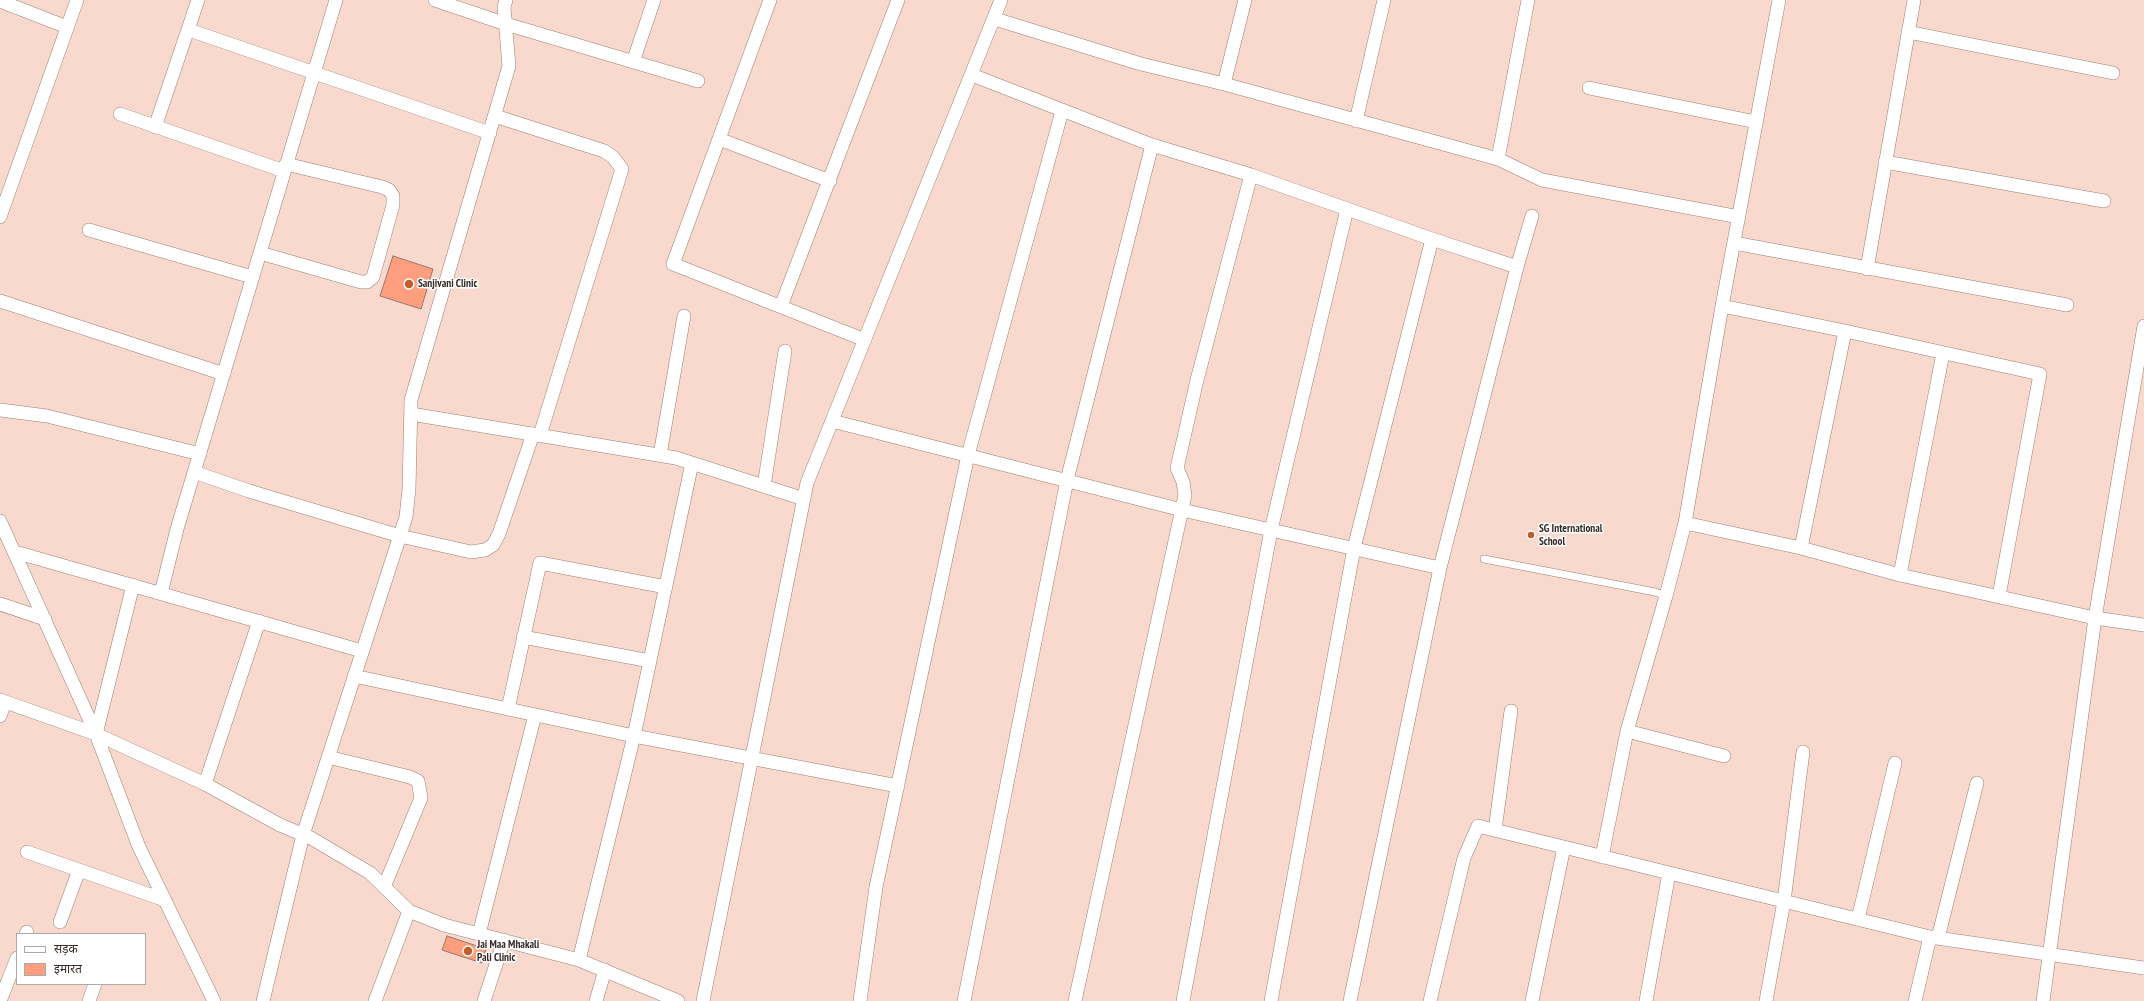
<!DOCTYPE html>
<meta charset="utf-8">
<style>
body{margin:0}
#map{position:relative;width:2144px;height:1001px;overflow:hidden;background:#f9d9ce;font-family:"PT Sans Narrow","Noto Sans Devanagari",sans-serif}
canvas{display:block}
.legend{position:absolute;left:16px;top:933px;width:130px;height:52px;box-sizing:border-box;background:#fff;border:1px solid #aea9a8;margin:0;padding:5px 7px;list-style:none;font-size:12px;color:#352925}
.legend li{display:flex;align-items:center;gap:8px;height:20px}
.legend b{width:20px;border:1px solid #aea9a8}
</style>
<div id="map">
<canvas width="2144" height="1001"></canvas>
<ul class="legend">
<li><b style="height:5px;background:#fff"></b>सड़क</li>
<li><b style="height:11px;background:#fe9e7f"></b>इमारत</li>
</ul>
</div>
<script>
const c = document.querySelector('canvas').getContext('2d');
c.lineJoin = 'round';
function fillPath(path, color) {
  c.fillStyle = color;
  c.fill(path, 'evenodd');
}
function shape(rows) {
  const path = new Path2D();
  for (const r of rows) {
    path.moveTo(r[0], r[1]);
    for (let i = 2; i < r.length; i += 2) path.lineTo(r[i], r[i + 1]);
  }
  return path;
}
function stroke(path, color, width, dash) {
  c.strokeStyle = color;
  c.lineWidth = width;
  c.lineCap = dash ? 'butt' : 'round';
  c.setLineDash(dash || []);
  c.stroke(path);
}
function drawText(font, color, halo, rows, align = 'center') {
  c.font = font + ' "PT Sans Narrow",sans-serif';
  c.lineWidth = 3;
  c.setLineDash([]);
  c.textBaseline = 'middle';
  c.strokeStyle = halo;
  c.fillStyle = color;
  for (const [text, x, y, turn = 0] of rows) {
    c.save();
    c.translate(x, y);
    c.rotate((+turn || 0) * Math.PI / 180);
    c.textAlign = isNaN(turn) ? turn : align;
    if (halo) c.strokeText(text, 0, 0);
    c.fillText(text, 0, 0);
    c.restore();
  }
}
const building = shape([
 [393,256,433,269,421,309,380,296,393,256],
 [447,936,486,949,482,963,442,950,447,936]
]);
fillPath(building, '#fe9e7f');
stroke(building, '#95786f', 1);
const service = shape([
 [1484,559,1655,592,1666,596]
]);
const minor = shape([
 [435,0,506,24,698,81],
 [770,0,673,264,865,340],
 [0,1,67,27],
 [995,19,1141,64,1224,84,1498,159,1542,180,1739,217],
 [189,30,490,133],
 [1908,32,2113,73],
 [633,62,654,0],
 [972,75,1152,145,1251,175,1432,239,1517,267],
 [1224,84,1245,0],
 [1589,88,1756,122],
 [120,114,284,171],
 [495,116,604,151,613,157,622,169,540,435],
 [1356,121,1384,0],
 [155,127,198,0],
 [719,139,830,181],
 [1498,159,1528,0],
 [1885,162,2104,201],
 [0,217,77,0],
 [89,230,252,277],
 [1734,243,2067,305],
 [260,253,361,282,367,282,373,277,393,205,393,196,389,190,382,187,286,164],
 [1867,269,1914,0],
 [0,301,224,374],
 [781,306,898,0],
 [1722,306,1845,331,2040,374,1999,596],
 [0,410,47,416,200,454],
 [411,414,676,458,804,499],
 [832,421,1182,510,1440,568],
 [660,455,684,316],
 [194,472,249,491,400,536,471,552,485,550,493,545,499,534,533,434],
 [764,486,785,351],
 [0,521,96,734,139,847,214,1001],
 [1685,523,1801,548,1900,575,2095,618,2144,625],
 [1801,548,1845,331],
 [15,552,362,651],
 [1900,575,1943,353],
 [161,593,177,529,336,0],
 [0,604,45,619],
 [523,637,650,661],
 [354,676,634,736,898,786],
 [0,700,96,734,205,784,280,825,311,838,370,873,409,911,444,925,579,960,678,1001],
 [508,709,540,563,666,587],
 [0,716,5,702],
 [1627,731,1724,756],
 [96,734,133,585],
 [328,757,410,777,418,781,421,798,384,887],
 [205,784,259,621],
 [1495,830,1511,711],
 [27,852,165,900],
 [1602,857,1627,731,1666,596,1685,523,1722,306,1779,0],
 [1858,919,1895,763],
 [60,922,79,870],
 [26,934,27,932],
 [479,934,535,715],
 [1938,938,1977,783],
 [579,960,634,736,692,463],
 [0,1001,17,958],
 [89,1001,95,984],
 [263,1001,303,835,406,517,409,489,411,400,509,66,504,7,506,0],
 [375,1001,409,911],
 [484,1001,504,940],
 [596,1001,605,970],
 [703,1001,807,483,1001,0],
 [860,1001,876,887,968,455,1062,111],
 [964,1001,1067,480,1152,145],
 [1075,1001,1185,495,1183,482,1177,468,1197,380,1251,175],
 [1183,1001,1271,530,1347,209],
 [1271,1001,1354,548,1432,239],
 [1350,1001,1440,568,1517,267,1532,216],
 [1430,1001,1464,858,1478,826,1930,937,2144,968],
 [1532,1001,1564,847],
 [1646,1001,1669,873],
 [1766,1001,1784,901,1803,752],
 [1915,1001,1930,937],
 [2043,1001,2095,618,2144,326]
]);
stroke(service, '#9b7f74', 8);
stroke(minor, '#9b7f74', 14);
stroke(service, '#fff', 7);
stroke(minor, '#fff', 13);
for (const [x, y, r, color] of [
 [409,284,5,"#c35e2b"],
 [1531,535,4,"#c35e2b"],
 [468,951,5,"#c35e2b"]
]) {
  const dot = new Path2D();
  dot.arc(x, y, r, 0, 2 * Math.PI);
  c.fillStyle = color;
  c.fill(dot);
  stroke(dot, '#fff', 1.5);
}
drawText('bold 11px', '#352925', '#fff', [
 ["Sanjivani Clinic",418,284],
 ["SG International",1539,529],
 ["School",1539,542],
 ["Jai Maa Mhakali",477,945],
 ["Pali Clinic",477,958]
], 'left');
</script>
